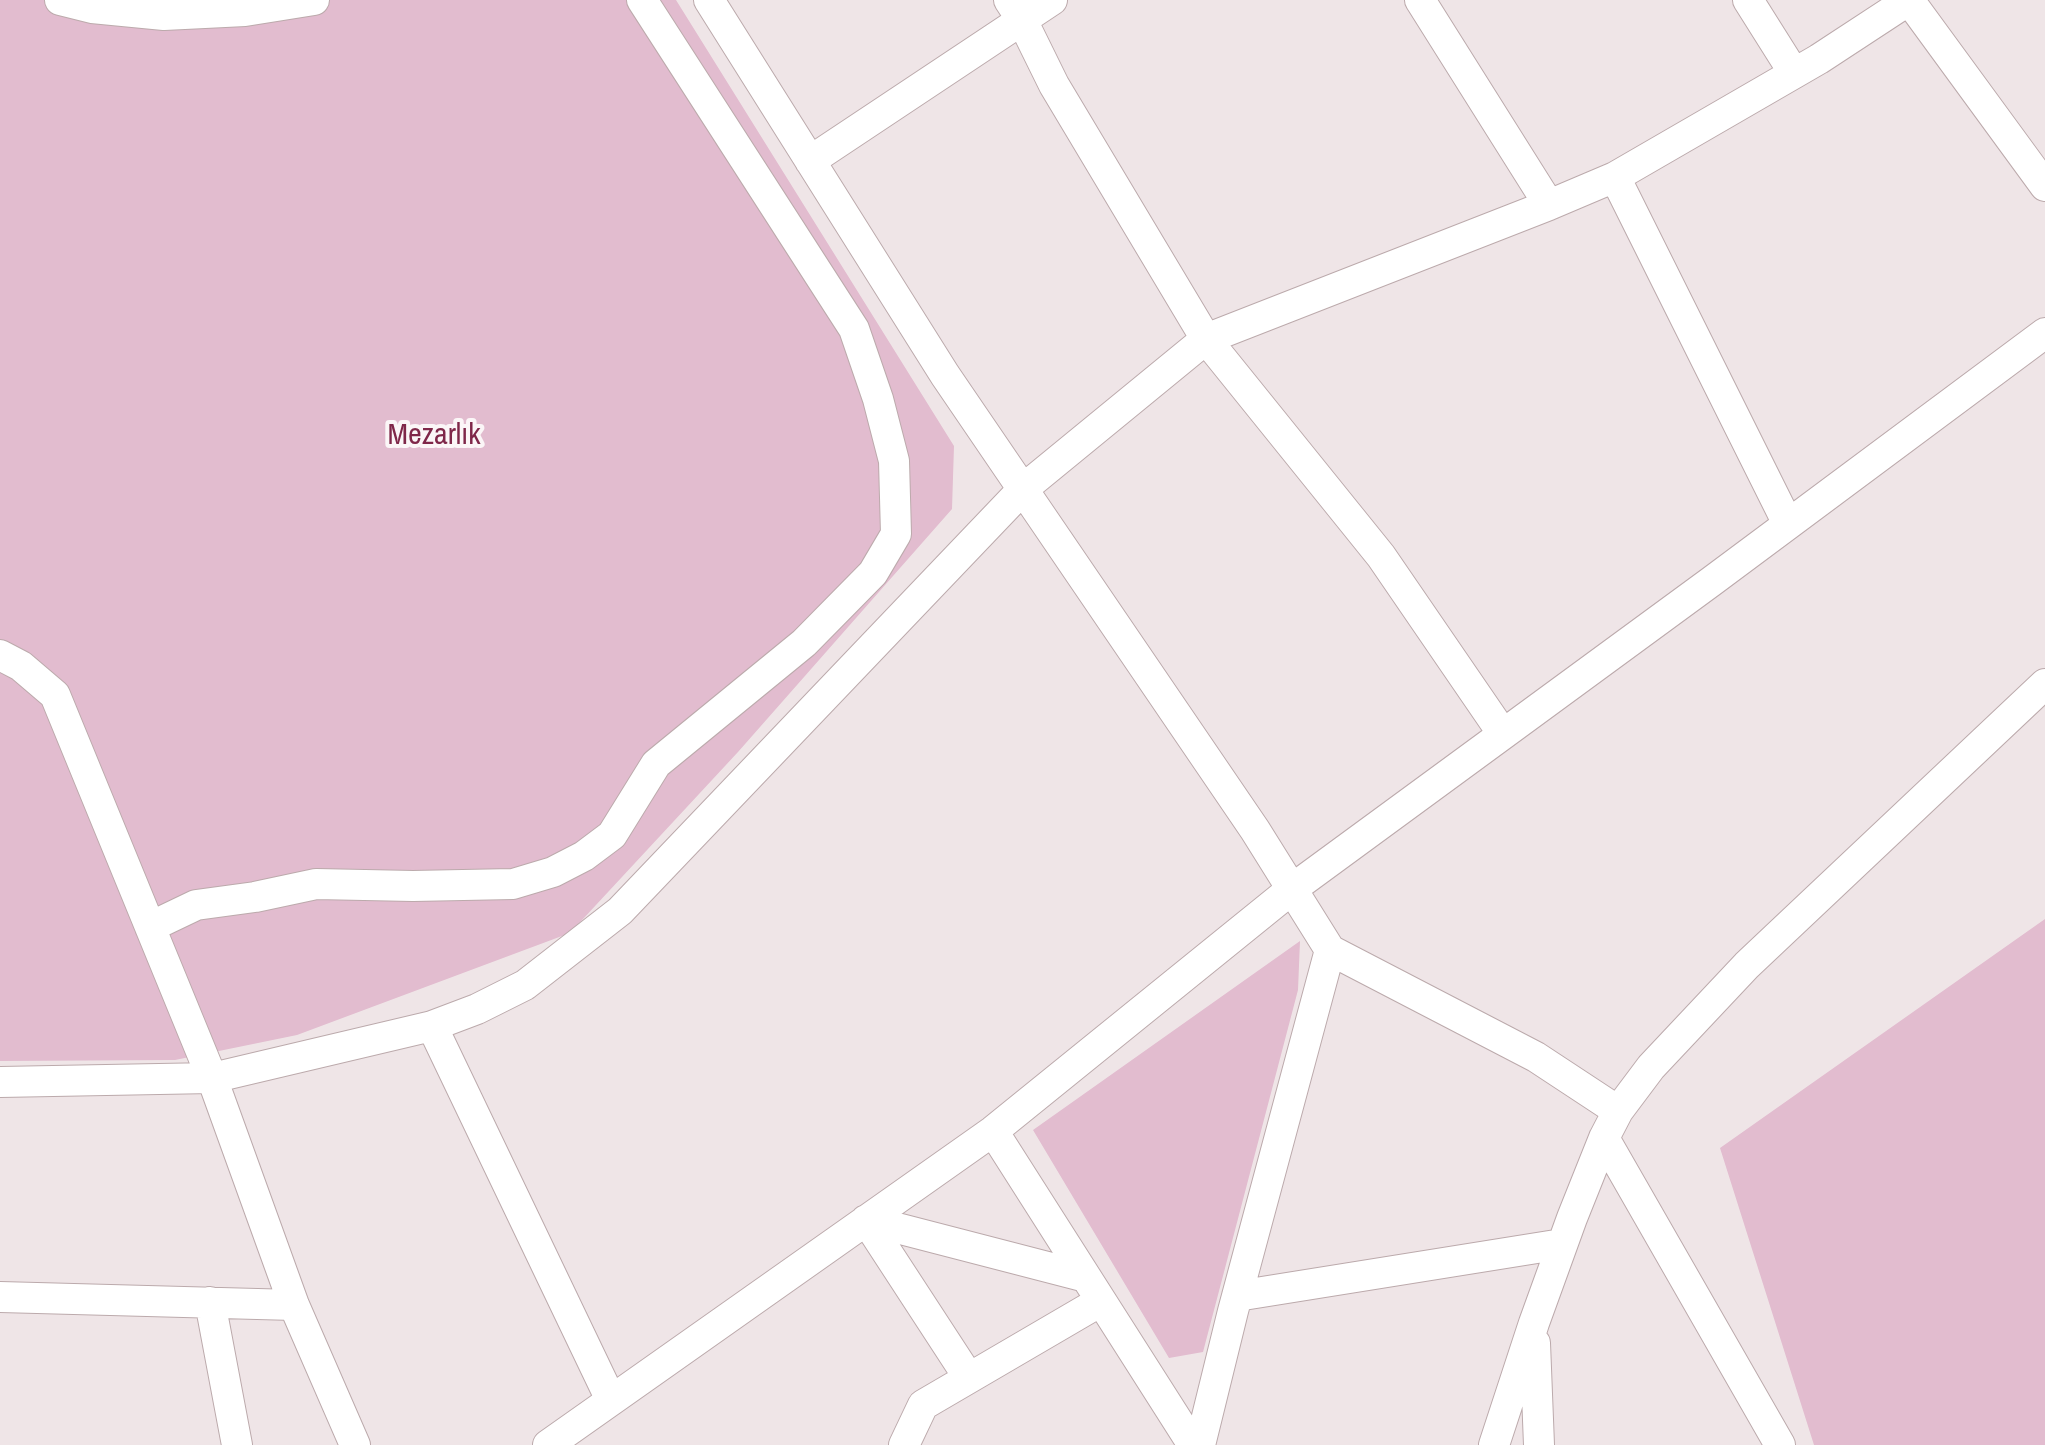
<!DOCTYPE html>
<meta charset="utf-8">
<style>
body{margin:0}
canvas{display:block;background:#efe5e7}
</style>
<canvas width="2045" height="1445"></canvas>
<script>
const c = document.querySelector('canvas').getContext('2d');
c.lineJoin = 'round';
function fillPath(path, color) {
  c.fillStyle = color;
  c.fill(path, 'evenodd');
}
function shape(rows) {
  const path = new Path2D();
  for (const r of rows) {
    path.moveTo(r[0], r[1]);
    for (let i = 2; i < r.length; i += 2) path.lineTo(r[i], r[i + 1]);
  }
  return path;
}
function stroke(path, color, width, dash) {
  c.strokeStyle = color;
  c.lineWidth = width;
  c.lineCap = dash ? 'butt' : 'round';
  c.setLineDash(dash || []);
  c.stroke(path);
}
function drawText(font, color, halo, rows, align = 'center') {
  c.font = font + ' "Archivo Narrow",sans-serif';
  c.lineWidth = 8;
  c.setLineDash([]);
  c.textBaseline = 'middle';
  c.strokeStyle = halo;
  c.fillStyle = color;
  for (const [text, x, y, turn = 0] of rows) {
    c.save();
    c.translate(x, y);
    c.rotate((+turn || 0) * Math.PI / 180);
    c.textAlign = isNaN(turn) ? turn : align;
    if (halo) c.strokeText(text, 0, 0);
    c.fillText(text, 0, 0);
    c.restore();
  }
}
fillPath(shape([
 [0,0,676,0,954,446,952,509,738,752,570,933,297,1035,175,1060,0,1061],
 [2045,919,2045,1445,1814,1445,1720,1148],
 [1300,941,1298,990,1203,1352,1169,1358,1033,1130]
]), '#e2bccf');
const minor = shape([
 [60,0,92,8,164,15,245,11,314,0],
 [709,0,945,375,1255,830,1330,950,1536,1057,1618,1111],
 [1009,0,1022,20,1054,85,1206,339,1381,556,1503,734],
 [1420,0,1549,205],
 [1748,0,1794,73],
 [810,161,1052,0],
 [1615,177,1788,524],
 [0,655,21,666,55,695,212,1078,294,1305,355,1445],
 [150,927,196,905,255,897,316,884,413,886,513,884,553,872,584,856,612,835,656,764,804,643,873,573,896,534,894,461,878,399,854,329,642,0],
 [432,1026,611,1400],
 [0,1082,212,1078,432,1026,477,1009,525,985,620,911,1023,489,1206,339,1549,205,1615,177,1819,59,1909,0,2045,186],
 [993,1131,1193,1445],
 [1604,1138,1780,1445],
 [1237,1296,1562,1244],
 [0,1297,294,1305],
 [210,1302,237,1445],
 [1535,1343,1539,1445],
 [969,1378,866,1220,1086,1277],
 [548,1445,993,1131,1292,889,1712,581,2045,333],
 [904,1445,923,1405,1101,1301],
 [1200,1445,1233,1311,1330,950],
 [1494,1445,1534,1323,1572,1218,1604,1138,1618,1111,1651,1067,1747,965,2045,684]
]);
stroke(minor, '#bcaaac', 32);
stroke(minor, '#fff', 30);
drawText('30px', '#7f2749', '#fbf6f7', [
 ["Mezarlık",434,436]
]);
</script>
